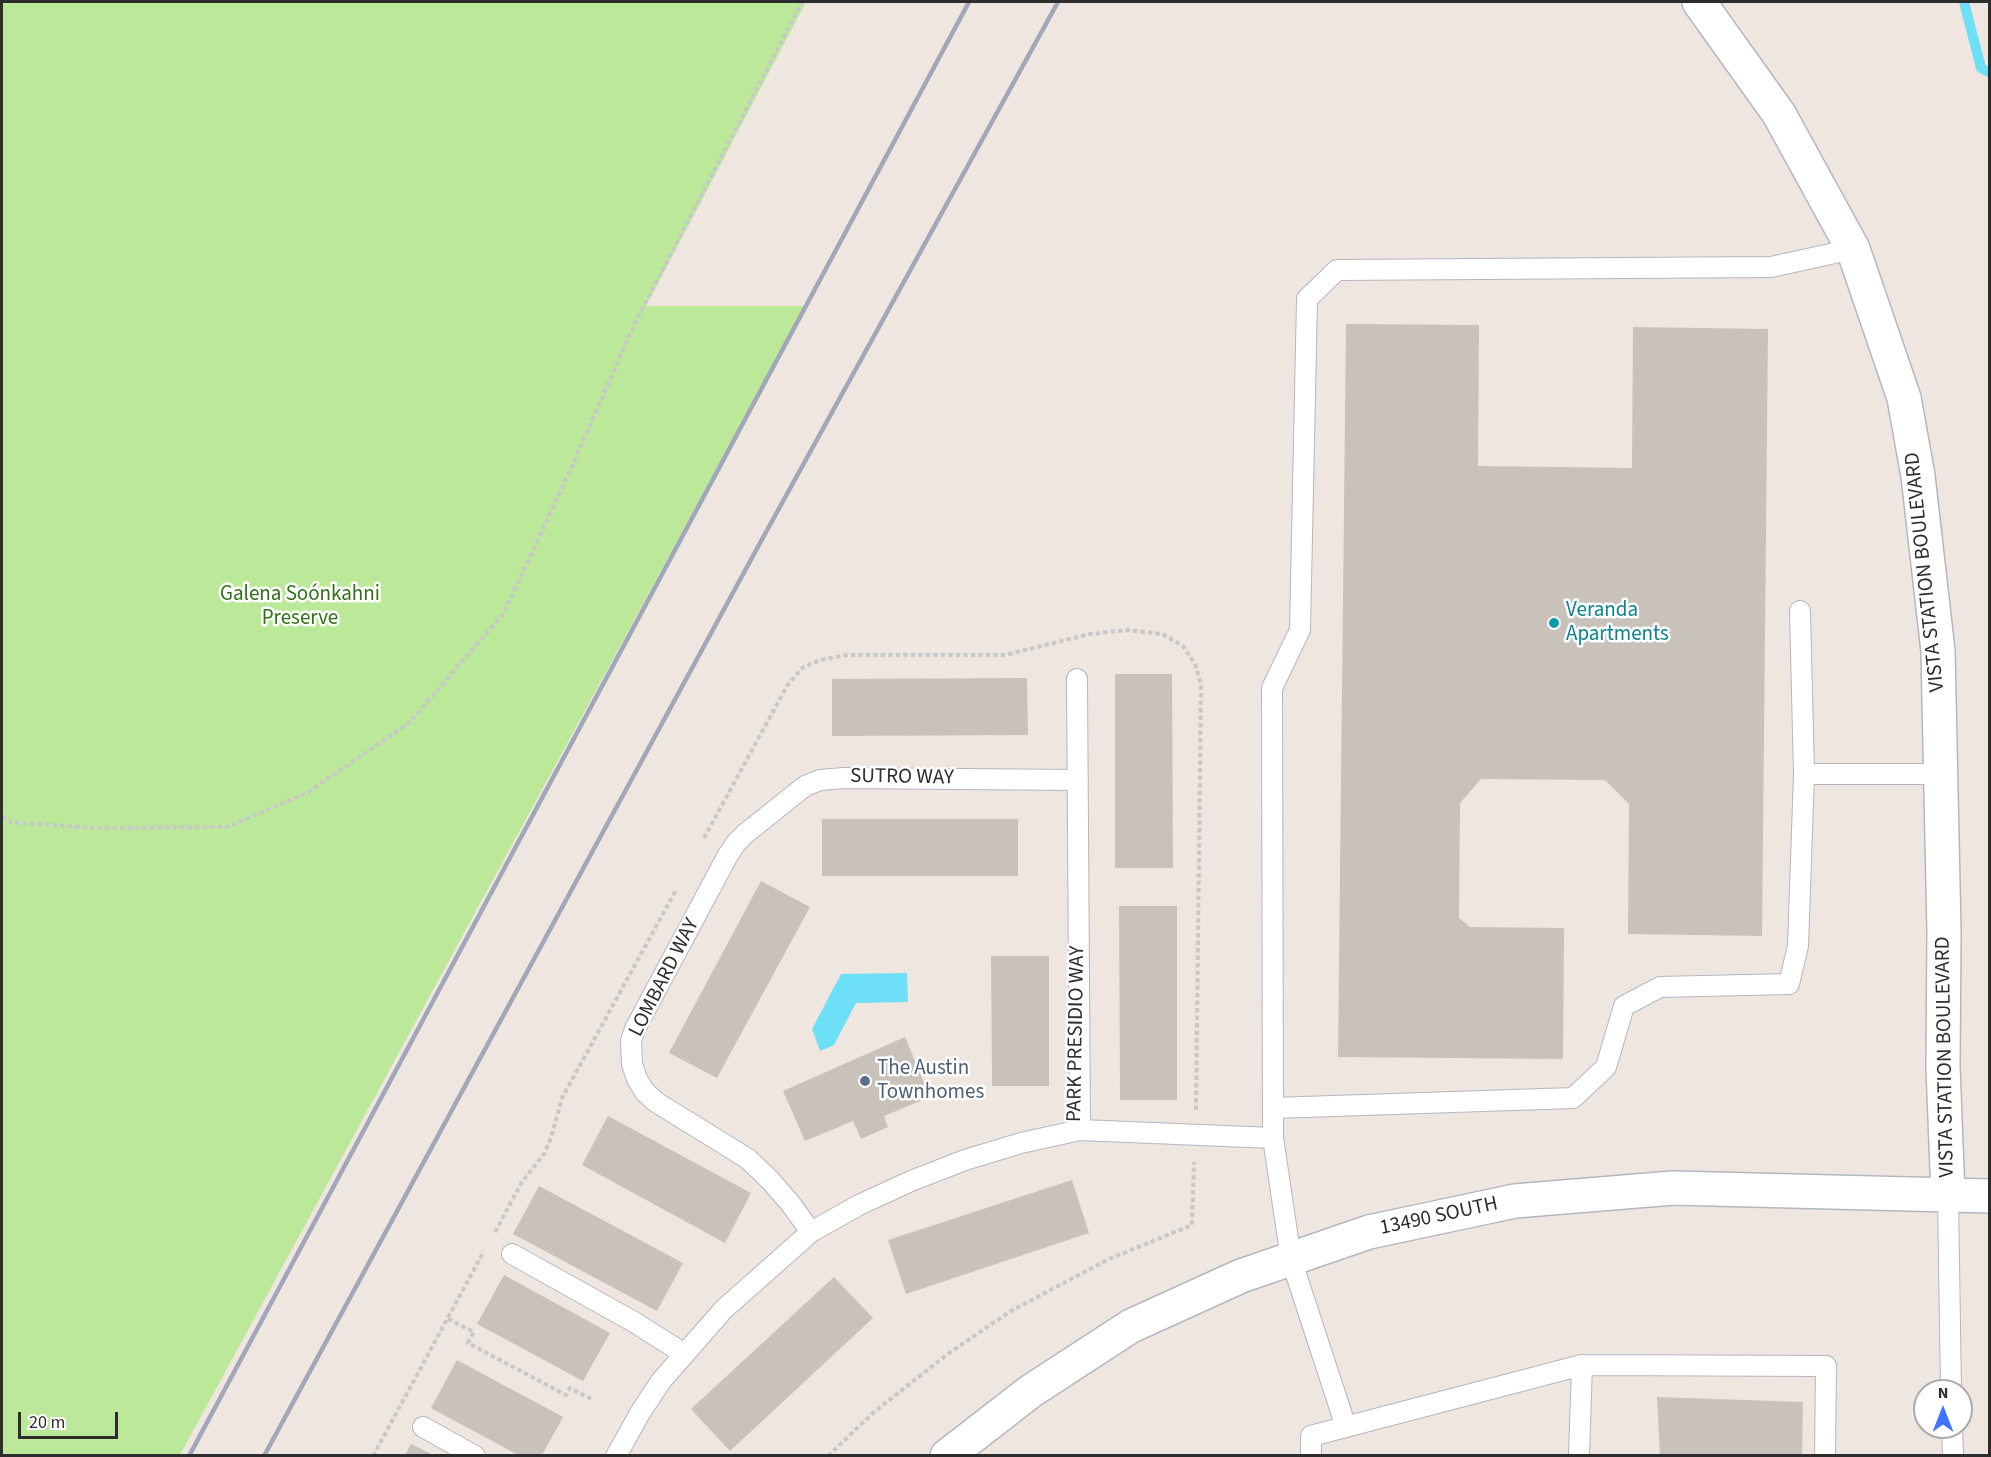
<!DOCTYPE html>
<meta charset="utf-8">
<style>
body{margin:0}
#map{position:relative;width:1991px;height:1457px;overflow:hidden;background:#efe6df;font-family:"Source Sans 3",sans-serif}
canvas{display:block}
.frame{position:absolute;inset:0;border:3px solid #2d2d2d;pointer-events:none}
.north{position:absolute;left:1913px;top:1379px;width:60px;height:60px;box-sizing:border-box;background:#fff;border:2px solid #ababab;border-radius:50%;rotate:0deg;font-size:16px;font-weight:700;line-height:24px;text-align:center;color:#2d2d2d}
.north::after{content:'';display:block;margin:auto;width:21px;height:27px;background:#3c73ff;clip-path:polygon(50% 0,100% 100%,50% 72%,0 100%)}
.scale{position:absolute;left:18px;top:1412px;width:100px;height:27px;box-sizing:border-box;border:3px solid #2d2d2d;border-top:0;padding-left:8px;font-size:18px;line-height:21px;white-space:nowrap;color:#2d2d2d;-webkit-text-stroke:4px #fff;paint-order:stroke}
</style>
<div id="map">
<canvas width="1991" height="1457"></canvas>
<div class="frame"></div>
<div class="north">N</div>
<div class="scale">20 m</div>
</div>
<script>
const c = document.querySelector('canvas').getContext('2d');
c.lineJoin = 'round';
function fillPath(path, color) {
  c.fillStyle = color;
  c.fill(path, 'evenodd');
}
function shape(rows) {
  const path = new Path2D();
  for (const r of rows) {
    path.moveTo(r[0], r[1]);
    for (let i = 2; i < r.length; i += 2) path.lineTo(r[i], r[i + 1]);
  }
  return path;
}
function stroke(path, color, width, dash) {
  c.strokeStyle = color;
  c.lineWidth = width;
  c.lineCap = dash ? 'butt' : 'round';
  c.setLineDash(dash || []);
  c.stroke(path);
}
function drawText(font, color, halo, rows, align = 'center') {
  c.font = font + ' "Source Sans 3",sans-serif';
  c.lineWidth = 5;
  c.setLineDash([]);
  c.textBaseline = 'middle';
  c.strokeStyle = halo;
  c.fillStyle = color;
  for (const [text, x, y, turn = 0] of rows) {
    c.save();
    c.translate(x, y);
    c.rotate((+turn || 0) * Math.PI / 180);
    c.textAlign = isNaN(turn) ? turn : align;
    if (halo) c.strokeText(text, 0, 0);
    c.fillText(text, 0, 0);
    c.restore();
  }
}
fillPath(shape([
 [2,2,806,2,646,306,805,306,180,1455,2,1455]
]), '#bbe899');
fillPath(shape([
 [907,973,908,1002,856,1003,834,1045,820,1051,812,1029,841,974]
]), '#6ddff6');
stroke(shape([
 [1964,2,1981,68,1990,73]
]), '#6ddff6', 10);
fillPath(shape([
 [1346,324,1479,325,1478,466,1632,468,1633,327,1768,329,1762,936,1628,934,1629,804,1605,780,1481,779,1460,803,1459,918,1470,927,1564,928,1563,1059,1338,1057],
 [1115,674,1172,674,1173,868,1115,868],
 [1027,678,1028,735,832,736,832,679],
 [822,819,1018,819,1018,876,822,876],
 [761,881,810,907,717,1078,669,1053],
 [1119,906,1177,906,1177,1100,1120,1100],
 [991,956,1049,956,1049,1086,992,1086],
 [905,1037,930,1097,884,1116,888,1127,861,1139,853,1121,805,1141,783,1091],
 [608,1116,751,1193,725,1243,582,1165],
 [1072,1180,1089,1233,906,1294,888,1240],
 [539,1186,683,1263,657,1311,513,1234],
 [504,1275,610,1333,583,1381,477,1324],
 [834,1277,873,1318,730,1451,691,1409],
 [457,1360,563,1417,542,1455,518,1455,431,1408],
 [1657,1397,1803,1402,1802,1455,1660,1455],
 [411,1444,433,1455,405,1455]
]), '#c8c2ba');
const lane = shape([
 [1800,611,1804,774],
 [1077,679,1080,1130],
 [1273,1108,1573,1098,1606,1067,1624,1006,1660,987,1789,984,1798,946,1804,774,1940,774],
 [1948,1196,1951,1391],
 [811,1232,790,1203,770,1180,748,1159,656,1102,645,1092,637,1079,632,1064,631,1041,635,1029,728,855,736,843,745,834,805,786,820,780,844,778,1078,780],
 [512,1254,634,1322,683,1353],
 [423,1427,475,1456],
 [1346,1427,1291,1259,1273,1138,1272,688,1300,630,1307,299,1337,270,1771,267,1853,249],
 [1952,1427,1953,1456],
 [616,1456,640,1413,661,1381,724,1309,811,1232,859,1205,911,1181,965,1160,1021,1143,1080,1130,1273,1138],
 [1311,1456,1311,1436,1582,1365,1826,1366,1825,1456],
 [1579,1456,1582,1365]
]);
const secondary = shape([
 [1699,2,1779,114,1853,249,1904,398,1918,476,1938,651,1944,931,1943,1067,1948,1196],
 [947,1456,1031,1391,1131,1326,1241,1276,1369,1232,1515,1201,1673,1188,1990,1196]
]);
stroke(lane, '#b3b7c1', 22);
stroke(secondary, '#b3b7c1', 36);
stroke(shape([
 [2,816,11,822,92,828,227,827,307,793,410,722,504,613,569,473,635,323,802,2],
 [704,838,787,686,802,668,820,660,847,655,1005,655,1090,634,1127,630,1162,634,1183,646,1195,664,1201,684,1196,1110],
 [495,1232,522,1182,544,1154,551,1138,562,1098,676,890],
 [448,1319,474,1332,468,1343,566,1395,570,1388,591,1399],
 [373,1456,484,1251],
 [828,1456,874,1412,949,1353,1011,1311,1109,1259,1192,1225,1194,1162]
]), '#c8c8c8', 4, [4.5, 3]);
stroke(lane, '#fff', 20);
stroke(secondary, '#fff', 33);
stroke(shape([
 [189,1456,969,2],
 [264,1456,760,543,1058,2]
]), '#a1a6b8', 4.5);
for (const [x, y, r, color] of [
 [1554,623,6,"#0f9aa8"],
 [865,1081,6,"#5c6f8a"]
]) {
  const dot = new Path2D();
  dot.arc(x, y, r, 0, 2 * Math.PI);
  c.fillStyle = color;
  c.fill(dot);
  stroke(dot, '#fff', 2);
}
drawText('21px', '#2d2d2d', '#fff', [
 ["VISTA STATION BOULEVARD",1926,572,-96],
 ["SUTRO WAY",902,778,1],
 ["LOMBARD WAY",665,978,-63],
 ["PARK PRESIDIO WAY",1077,1034,-89],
 ["VISTA STATION BOULEVARD",1946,1057,-91],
 ["13490 SOUTH",1439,1217,-12]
]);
drawText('21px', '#327017', '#fff', [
 ["Galena Soónkahni",300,595],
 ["Preserve",300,619]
]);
drawText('21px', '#0d838f', '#fff', [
 ["Veranda",1566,611],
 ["Apartments",1566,635]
], 'left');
drawText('21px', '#4e5e75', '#fff', [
 ["The Austin",877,1069],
 ["Townhomes",877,1093]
], 'left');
</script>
